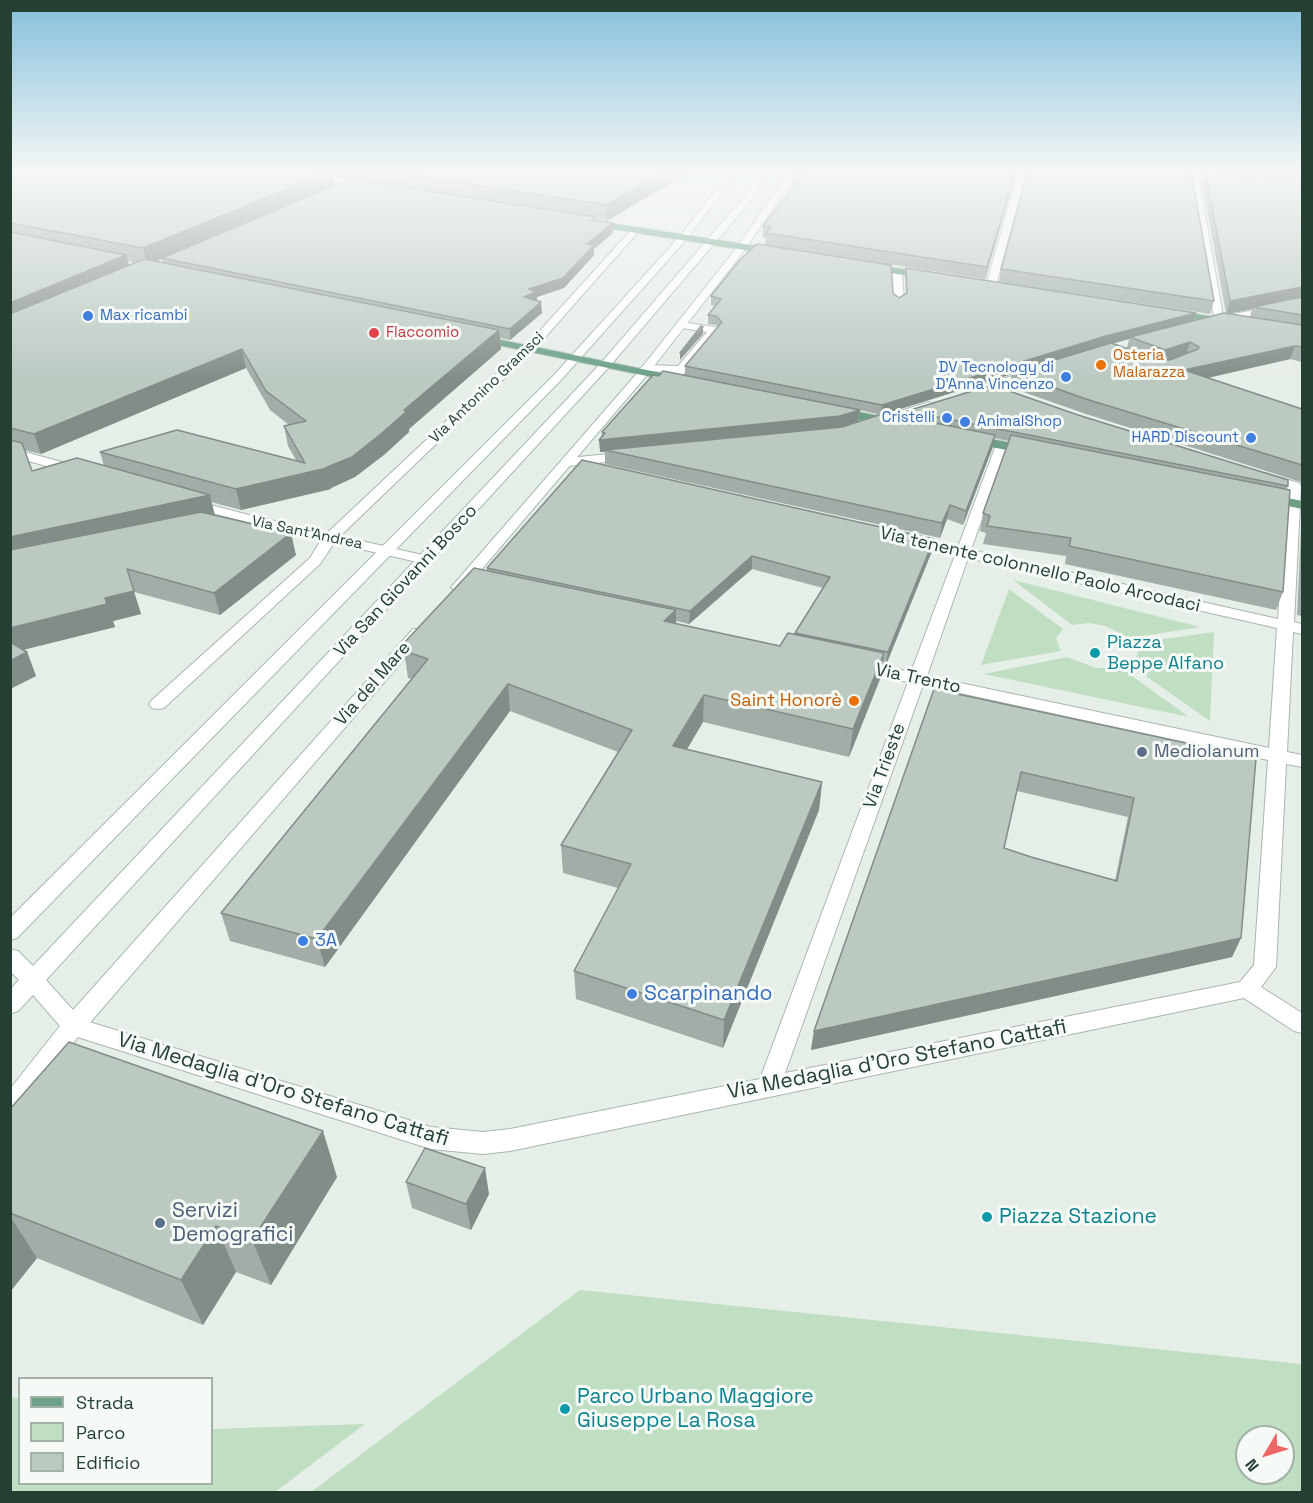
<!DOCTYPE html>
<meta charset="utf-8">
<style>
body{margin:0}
#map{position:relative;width:1313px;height:1503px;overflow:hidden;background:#e6eee8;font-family:"Space Grotesk",sans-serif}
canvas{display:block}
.frame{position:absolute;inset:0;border:12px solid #254032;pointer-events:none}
.legend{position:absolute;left:18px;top:1377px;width:195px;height:108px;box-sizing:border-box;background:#f6faf7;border:2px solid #a2b0a8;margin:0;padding:8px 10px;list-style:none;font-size:18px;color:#254032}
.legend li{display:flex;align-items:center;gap:12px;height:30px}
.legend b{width:30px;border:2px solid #a2b0a8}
.north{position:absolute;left:1235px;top:1425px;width:60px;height:60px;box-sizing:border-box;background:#f6faf7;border:2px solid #a2b0a8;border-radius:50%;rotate:232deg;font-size:16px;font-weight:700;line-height:24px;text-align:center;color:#254032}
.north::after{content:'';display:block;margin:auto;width:21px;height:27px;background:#ec6866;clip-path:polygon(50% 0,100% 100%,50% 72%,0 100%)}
</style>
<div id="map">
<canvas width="1313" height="1503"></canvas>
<div class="frame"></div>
<ul class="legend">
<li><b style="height:8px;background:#6ca188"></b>Strada</li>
<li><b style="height:16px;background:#c0dec1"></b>Parco</li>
<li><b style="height:16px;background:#bbc9c1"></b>Edificio</li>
</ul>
<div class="north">N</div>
</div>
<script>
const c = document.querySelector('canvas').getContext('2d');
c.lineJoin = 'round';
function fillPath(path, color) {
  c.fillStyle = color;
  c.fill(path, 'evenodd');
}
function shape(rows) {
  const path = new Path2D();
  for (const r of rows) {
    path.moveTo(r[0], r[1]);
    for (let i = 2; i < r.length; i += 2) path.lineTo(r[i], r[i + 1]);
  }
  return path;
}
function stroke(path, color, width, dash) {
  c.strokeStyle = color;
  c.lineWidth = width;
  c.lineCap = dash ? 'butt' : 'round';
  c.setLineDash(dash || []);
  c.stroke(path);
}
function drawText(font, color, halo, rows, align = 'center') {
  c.font = font + ' "Space Grotesk",sans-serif';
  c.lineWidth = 6;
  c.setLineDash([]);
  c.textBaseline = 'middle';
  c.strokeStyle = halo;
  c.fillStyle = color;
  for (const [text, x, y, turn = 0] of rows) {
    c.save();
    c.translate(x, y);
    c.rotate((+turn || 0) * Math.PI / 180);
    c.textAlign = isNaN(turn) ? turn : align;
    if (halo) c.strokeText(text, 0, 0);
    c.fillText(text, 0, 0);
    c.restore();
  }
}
fillPath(shape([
 [1013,580,1200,627,1130,638,1105,626,1090,623,1072,625],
 [1009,589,1063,629,1056,638,1061,651,981,665],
 [1214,632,1210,721,1130,665,1138,654,1135,643],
 [1067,657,1096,668,1121,668,1189,717,984,674],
 [580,1290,1302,1364,1302,1492,311,1492],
 [1247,1437,1283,1437,1283,1473,1247,1473],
 [10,1397,19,1399,20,1484,212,1484,212,1429,365,1424,275,1492,11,1492]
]), '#c0dec1');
const lane = shape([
 [632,229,639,231,533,351,335,541,325,541,323,538,325,535,525,347,632,229],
 [680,322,715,327,720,330,678,381,670,381,668,379,673,373,642,370,640,368,646,365,678,366,707,332,676,327,676,323,680,322]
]);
const street = shape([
 [791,170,799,170,745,249,739,249,737,247,791,170],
 [1019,170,1027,170,996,285,987,287,986,285,1019,170],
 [1189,170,1197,170,1198,175,1230,180,1226,182,1199,180,1223,316,1302,301,1302,307,1215,323,1190,179,1163,174,1167,172,1190,174,1189,170],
 [897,268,902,271,904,302,899,305,894,302,892,271,897,268],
 [1032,370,1036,371,1036,375,970,397,964,393,966,390,1032,370],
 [929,402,935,406,933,409,876,427,870,423,872,420,929,402],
 [1002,441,1008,445,971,550,1278,619,1287,488,1260,480,1258,477,1265,473,1299,483,1301,486,1294,622,1302,624,1302,634,1293,632,1287,752,1302,755,1302,767,1286,764,1276,967,1261,987,1302,1013,1302,1033,1294,1031,1244,998,510,1151,483,1154,431,1149,65,1033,62,1026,65,1019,73,1017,431,1127,483,1132,510,1129,760,1079,908,682,852,670,850,666,858,661,911,672,955,555,904,543,902,540,909,536,958,547,996,445,1002,441],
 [968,558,1277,628,1269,748,927,676,968,558],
 [923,685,1268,760,1254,965,1240,982,785,1073,923,685],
 [10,448,84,468,86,471,79,475,10,456,10,448],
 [629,452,634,453,635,456,634,459,568,466,562,462,568,458,629,452],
 [192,500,249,515,431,557,433,560,426,564,334,543,320,564,164,708,158,709,152,708,149,704,152,700,310,558,321,540,187,507,185,504,192,500]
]);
const secondary = shape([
 [731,170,739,170,686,240,561,380,17,938,10,940,10,918,553,376,680,236,731,170],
 [761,170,769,170,753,198,609,367,46,980,73,1010,413,629,425,629,427,632,425,635,81,1033,19,1115,10,1118,10,1089,60,1026,33,995,18,1011,10,1014,10,990,19,980,10,971,10,949,18,951,33,966,601,363,746,195,761,170],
 [739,245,747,247,647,375,464,590,454,590,451,587,454,584,639,371,739,245]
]);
const primary = shape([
 [590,220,776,249,781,252,776,255,587,225,586,223,590,220],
 [869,264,928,273,933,276,928,279,866,269,864,267,869,264],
 [1171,310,1227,319,1232,322,1227,325,1167,315,1166,313,1171,310],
 [477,335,676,376,682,379,676,382,473,340,472,338,477,335],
 [835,407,893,419,899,423,893,427,831,414,831,408,835,407],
 [970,435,1032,447,1038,451,1032,455,966,442,964,439,966,436,970,435],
 [1265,493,1302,501,1302,509,1260,500,1258,497,1265,493]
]);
stroke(lane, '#a8b6ae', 2);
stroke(street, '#a8b6ae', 2);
stroke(secondary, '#a7bcb0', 2);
stroke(primary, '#c2cac6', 2);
fillPath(lane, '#fff');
fillPath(street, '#fff');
fillPath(secondary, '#fff');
fillPath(primary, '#6ca188');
fillPath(shape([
 [10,170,693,170,607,221,596,219,596,220,613,233,594,249,594,255,564,288,537,297,537,301,542,313,510,340,500,338,501,349,409,429,409,432,385,454,355,477,331,488,331,489,241,510,211,502,215,515,296,555,220,615,134,592,141,614,113,621,115,627,23,650,27,652,36,676,10,689],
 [334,178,348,180,335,186],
 [162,259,163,263,156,261],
 [128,261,135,263,129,265],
 [246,368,270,410,289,425,284,426,288,446,296,460,100,452,104,466,32,471,24,450,41,454],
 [1017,170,985,279,765,245,766,238,763,238,763,226,793,188,793,183],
 [1198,170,1302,170,1302,362,1290,359,1208,378,1302,409,1302,485,1301,482,1086,414,1009,387,1012,374,881,415,860,410,858,422,906,418,907,411,1078,415,1288,486,1286,490,1283,592,1276,610,1065,564,1066,556,983,544,986,533,980,531,983,513,1009,441,994,438,992,449,963,525,947,519,940,538,605,464,605,452,600,452,602,432,659,376,685,375,685,366,718,327,716,325,708,324,708,315,715,306,711,305,711,296,893,293,899,298,906,294,905,276,906,268,1196,313,1193,321,1226,313,1202,182,1204,173,1200,172],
 [1252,309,1250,317,1229,314,1249,310],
 [1129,339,1127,348,1113,343],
 [1001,269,1214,301,1210,314,999,282],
 [582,460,932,551,886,665,882,665,880,679,849,757,703,722,687,749,822,782,819,810,723,1048,576,999,574,971,618,888,563,873,561,845,618,752,510,711,325,967,230,941,221,913,412,679,408,678,403,644,487,570,487,568],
 [752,569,823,588,795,634,780,646,676,624,676,621,689,624],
 [1302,510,1302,616,1297,615],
 [934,689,1256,758,1241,938,1232,957,811,1050,814,1031],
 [1017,791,1128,817,1115,880,1031,857,1004,848],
 [10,1109,337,1177,271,1285,236,1272,203,1325,37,1258,10,1292],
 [406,1182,489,1194,471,1230,412,1208]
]), '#a1ada6');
fillPath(shape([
 [668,170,693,170,607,221,607,205],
 [1016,170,1017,170,985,279,987,267],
 [332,171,335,186,148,265,143,248],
 [613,223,613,233,594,249,594,255,564,288,537,297,537,303,524,297,529,289],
 [126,255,131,272,10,323,10,303],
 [1302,287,1302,299,1253,307,1252,309,1226,314,1230,301],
 [541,302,542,313,510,340,510,329],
 [1196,313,1193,322,1130,337,1129,339,1012,373,1012,374,881,415,882,405,1106,336],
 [703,327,703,334,680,360,680,353],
 [499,330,501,349,409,429,409,432,385,454,355,477,331,488,331,489,241,510,236,489,325,468,404,410],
 [1190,342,1186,356,1161,364,1165,350],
 [1295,346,1290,359,1180,384,1184,370],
 [242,349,246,368,41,454,34,434],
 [860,410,858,422,839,428,605,450,605,452,600,452,599,440],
 [995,435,992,449,963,525,966,511],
 [210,495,215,516,10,561,10,537],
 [950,505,947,519,940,538,942,523],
 [291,533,296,555,220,615,214,593],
 [934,539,932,551,886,665,888,652],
 [752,556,752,569,689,624,690,611],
 [127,569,141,614,113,621,105,598],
 [107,604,115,627,10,653,10,628],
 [676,610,676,636,664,621],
 [27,652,36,676,10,689,10,661],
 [884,653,880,679,849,757,853,729],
 [508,684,510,711,325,967,317,939],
 [704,695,703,722,673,773,673,746],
 [822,782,819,810,723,1048,724,1020],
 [1241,938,1232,957,811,1050,814,1031],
 [323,1131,337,1177,271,1285,252,1240],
 [485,1168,489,1194,471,1230,466,1204],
 [10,1216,37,1258,10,1292],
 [216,1226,236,1272,203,1325,181,1280]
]), '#838d87');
const building = shape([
 [10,170,326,170,332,171,143,248,10,223,10,170],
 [375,170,668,170,607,205,375,170],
 [805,170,1016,170,987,267,766,233,772,227,763,226,796,184,793,183,805,170],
 [1028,170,1191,170,1214,301,1001,269,1028,170],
 [1269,170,1302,170,1302,174,1269,170],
 [1205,171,1302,182,1302,287,1230,301,1205,171],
 [350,179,596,217,592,220,613,223,587,244,594,245,563,278,529,289,536,292,524,297,541,302,510,329,162,258,350,179],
 [10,232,126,255,10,303,10,232],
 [757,244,891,265,893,293,899,298,907,293,906,268,1196,313,1106,336,882,405,685,366,722,322,716,316,708,315,721,299,711,296,739,261,757,244],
 [144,259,499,330,404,410,406,412,382,433,352,457,325,468,327,468,236,489,100,452,177,430,305,463,284,426,306,421,266,391,242,349,34,434,10,428,10,314,144,259],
 [1302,297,1302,315,1253,307,1302,297],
 [1224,313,1302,325,1302,347,1295,346,1184,370,1302,409,1302,465,1089,400,1012,373,1111,343,1160,360,1170,360,1198,349,1199,347,1190,342,1165,350,1130,337,1224,313],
 [701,326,703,327,680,353,701,326],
 [663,371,860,410,840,416,599,440,605,433,602,432,653,375,659,376,663,371],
 [992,385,1078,415,1288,480,1288,486,907,411,992,385],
 [885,413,995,435,966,511,950,505,942,523,605,450,842,427,885,413],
 [1011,435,1290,490,1283,592,1069,546,1071,538,987,526,990,516,983,513,1011,435],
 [10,440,22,443,32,471,77,458,210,495,10,537,10,440],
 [582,460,934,539,888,652,795,633,830,577,752,556,690,611,487,568,582,460],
 [201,512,291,533,214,593,127,569,134,591,105,598,107,604,10,628,10,550,201,512],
 [474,568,676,610,664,621,780,646,788,633,884,653,853,729,704,695,673,746,822,782,724,1020,574,971,631,864,561,845,632,730,508,684,317,939,221,913,428,659,404,651,410,646,403,644,474,568],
 [10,642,27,652,10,661,10,642],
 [934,689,1256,758,1241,938,814,1031,934,689],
 [1021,772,1134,798,1117,881,1031,857,1004,848,1021,772],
 [69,1042,323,1131,252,1240,216,1226,181,1280,10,1213,10,1109,69,1042],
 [425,1148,485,1168,466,1204,406,1182,425,1148]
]);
fillPath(building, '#bbc9c1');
stroke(building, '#838d87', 1.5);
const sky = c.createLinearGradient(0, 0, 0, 380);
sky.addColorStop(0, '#85bfdc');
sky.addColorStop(0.45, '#f4f7f5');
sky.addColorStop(1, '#f4f7f500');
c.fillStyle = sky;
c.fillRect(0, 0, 1313, 380);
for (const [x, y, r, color] of [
 [88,316,6,"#3f7fe0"],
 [374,333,6,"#e0444e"],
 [1101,365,6,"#e8710a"],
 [1066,377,6,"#3f7fe0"],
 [947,418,6,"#3f7fe0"],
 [965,422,6,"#3f7fe0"],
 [1251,438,6,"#3f7fe0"],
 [1095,653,6,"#0f9aa8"],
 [854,701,6,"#e8710a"],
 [1142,752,6,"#5c6f8a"],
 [303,941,6,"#3f7fe0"],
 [632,994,6,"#3f7fe0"],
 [987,1217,6,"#0f9aa8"],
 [160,1223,6,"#5c6f8a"],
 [565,1409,6,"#0f9aa8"]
]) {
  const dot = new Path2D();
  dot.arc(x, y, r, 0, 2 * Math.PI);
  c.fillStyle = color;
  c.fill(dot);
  stroke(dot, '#f6faf7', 2);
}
drawText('15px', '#366cbe', '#f6faf7', [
 ["Max ricambi",100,316,"left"],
 ["DV Tecnology di",1054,368],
 ["D'Anna Vincenzo",1054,385],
 ["Cristelli",935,418],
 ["AnimalShop",977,422,"left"],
 ["HARD Discount",1239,438]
], 'right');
drawText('15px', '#be3a42', '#f6faf7', [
 ["Flaccomio",386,333]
], 'left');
drawText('15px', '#c56008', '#f6faf7', [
 ["Osteria",1113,356],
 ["Malarazza",1113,373]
], 'left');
drawText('15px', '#254032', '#f6faf7', [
 ["Via Antonino Gramsci",487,388,-44],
 ["Via Sant'Andrea",307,533,12]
]);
drawText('18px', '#254032', '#f6faf7', [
 ["Via tenente colonnello Paolo Arcodaci",1040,570,13],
 ["Via San Giovanni Bosco",406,581,-47],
 ["Via Trento",918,679,12],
 ["Via del Mare",373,684,-49],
 ["Via Trieste",885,766,-70]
]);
drawText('18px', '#0d838f', '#f6faf7', [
 ["Piazza",1107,643],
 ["Beppe Alfano",1107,664]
], 'left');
drawText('18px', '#c56008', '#f6faf7', [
 ["Saint Honorè",842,701]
], 'right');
drawText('18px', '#4e5e75', '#f6faf7', [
 ["Mediolanum",1154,752]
], 'left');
drawText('18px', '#366cbe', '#f6faf7', [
 ["3A",315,941]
], 'left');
drawText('21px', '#366cbe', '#f6faf7', [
 ["Scarpinando",644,994]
], 'left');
drawText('21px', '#254032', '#f6faf7', [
 ["Via Medaglia d'Oro Stefano Cattafi",897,1060,-11],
 ["Via Medaglia d'Oro Stefano Cattafi",283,1090,17]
]);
drawText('21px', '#4e5e75', '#f6faf7', [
 ["Servizi",172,1211],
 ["Demografici",172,1235]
], 'left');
drawText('21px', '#0d838f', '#f6faf7', [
 ["Piazza Stazione",999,1217],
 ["Parco Urbano Maggiore",577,1397],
 ["Giuseppe La Rosa",577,1421]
], 'left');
</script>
